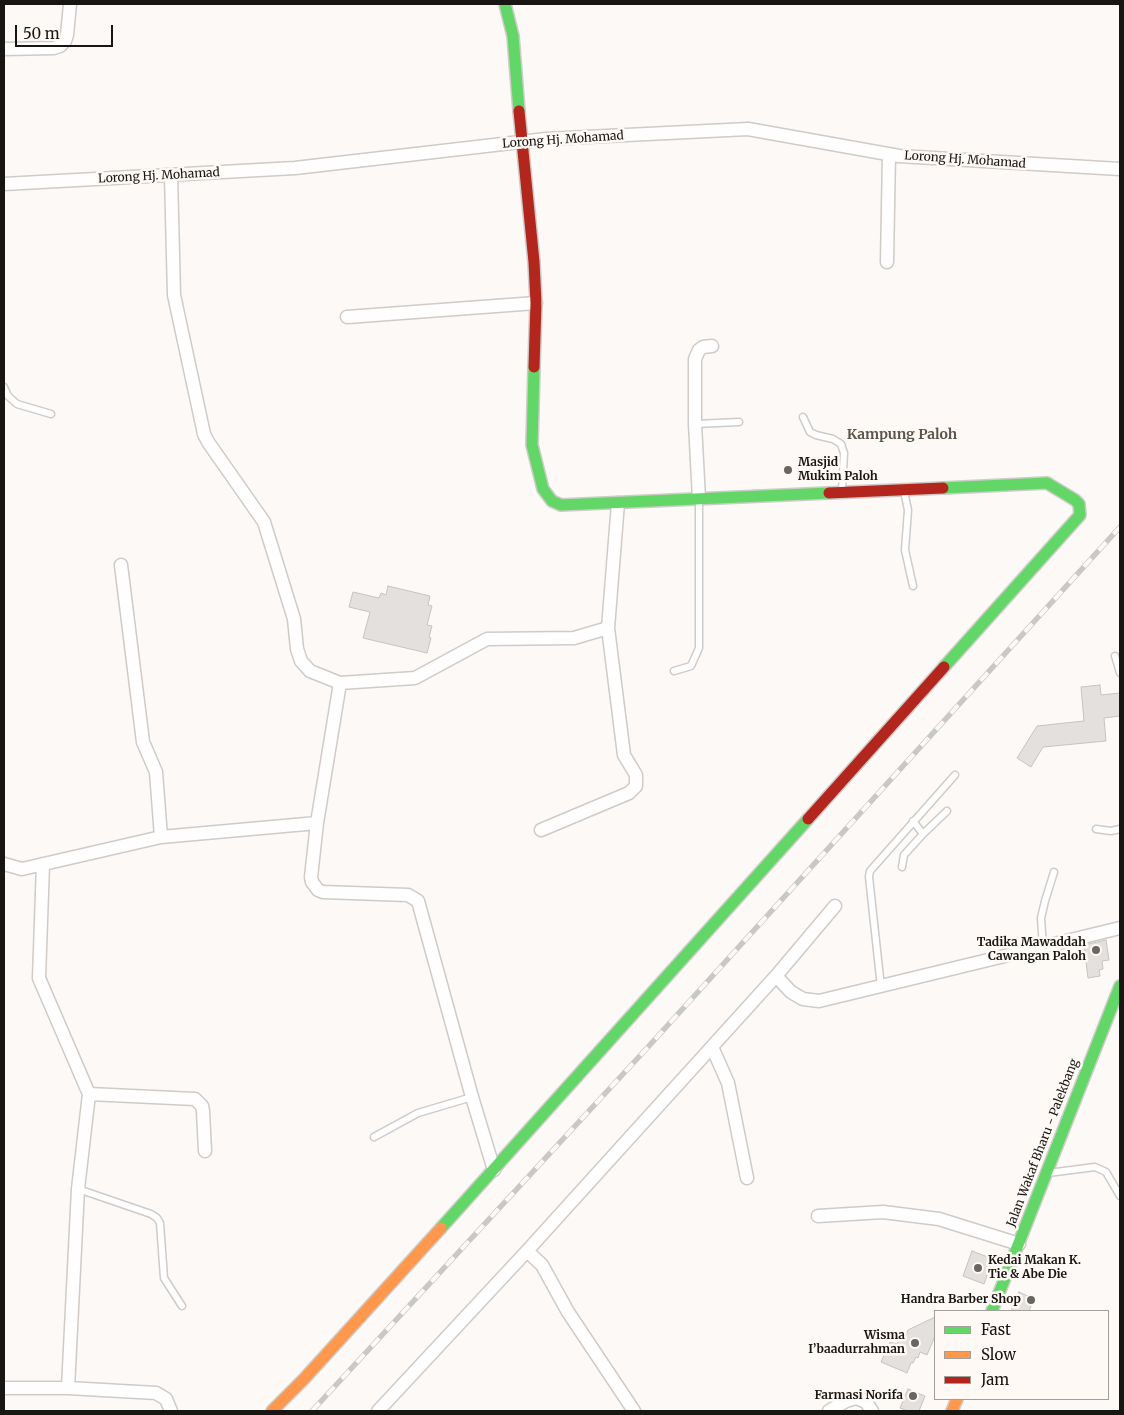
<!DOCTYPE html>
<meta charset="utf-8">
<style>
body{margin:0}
#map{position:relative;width:1124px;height:1415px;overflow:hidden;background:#fcf9f6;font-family:Merriweather,serif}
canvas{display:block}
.frame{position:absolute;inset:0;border:5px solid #181613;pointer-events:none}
.legend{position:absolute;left:934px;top:1310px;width:175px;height:90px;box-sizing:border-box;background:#fef9f4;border:1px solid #a29e9a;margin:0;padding:6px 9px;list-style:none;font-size:15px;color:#181613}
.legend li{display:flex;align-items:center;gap:10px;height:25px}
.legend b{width:25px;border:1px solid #a29e9a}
.scale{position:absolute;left:15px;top:25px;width:98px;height:22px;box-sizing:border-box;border:2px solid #181613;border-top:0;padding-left:6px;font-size:15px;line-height:18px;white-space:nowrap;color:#181613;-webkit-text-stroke:4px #fef9f4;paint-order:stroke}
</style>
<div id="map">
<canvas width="1124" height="1415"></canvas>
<div class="frame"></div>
<ul class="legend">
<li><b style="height:6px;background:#63d668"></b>Fast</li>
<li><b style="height:6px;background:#ff974d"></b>Slow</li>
<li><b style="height:6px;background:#b3261e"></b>Jam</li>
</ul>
<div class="scale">50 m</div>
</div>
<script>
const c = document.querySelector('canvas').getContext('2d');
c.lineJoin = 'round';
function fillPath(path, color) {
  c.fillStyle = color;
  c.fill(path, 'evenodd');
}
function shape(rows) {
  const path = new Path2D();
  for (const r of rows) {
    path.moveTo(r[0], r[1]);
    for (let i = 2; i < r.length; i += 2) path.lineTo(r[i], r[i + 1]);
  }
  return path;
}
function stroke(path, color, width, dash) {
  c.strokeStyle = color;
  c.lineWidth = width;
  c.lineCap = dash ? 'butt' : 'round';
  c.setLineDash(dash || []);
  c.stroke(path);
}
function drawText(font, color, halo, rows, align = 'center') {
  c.font = font + ' Merriweather,serif';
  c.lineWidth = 5;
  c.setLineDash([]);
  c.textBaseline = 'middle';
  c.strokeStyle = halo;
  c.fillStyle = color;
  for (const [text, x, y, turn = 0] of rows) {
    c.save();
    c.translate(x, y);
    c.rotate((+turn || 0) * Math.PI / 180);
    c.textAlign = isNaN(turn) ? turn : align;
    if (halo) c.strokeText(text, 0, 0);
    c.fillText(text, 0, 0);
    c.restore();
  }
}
const building = shape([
 [388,586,430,596,428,605,432,606,427,625,432,626,429,637,431,638,427,653,363,638,370,612,349,607,353,592,379,598,381,593,386,595,388,586],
 [1100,685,1101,695,1120,693,1120,716,1104,718,1106,741,1043,747,1031,767,1017,758,1037,726,1084,721,1081,687,1100,685],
 [1106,940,1109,960,1102,961,1103,969,1099,970,1100,976,1088,978,1084,945,1106,940],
 [972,1251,993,1259,984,1284,963,1276,972,1251],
 [1019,1292,1034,1299,1029,1311,1011,1311,1019,1292],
 [935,1317,935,1336,927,1355,920,1352,918,1358,916,1357,913,1363,911,1363,907,1373,881,1362,890,1342,897,1344,899,1339,904,1341,908,1330,935,1317],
 [908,1389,925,1396,919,1411,908,1411,900,1408,908,1389]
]);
fillPath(building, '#e3e0dd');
stroke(building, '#c6c3c0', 1);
const lane = shape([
 [4,387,8,396,17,404,51,414],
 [803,417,810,432,816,435,833,439,841,444,844,453,842,491],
 [695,424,739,422],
 [904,491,908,510,905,550,913,586],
 [1115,656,1120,673],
 [674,671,691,666,699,648,699,501],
 [1096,829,1111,831,1120,829],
 [923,834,947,811],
 [902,867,904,855,923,834,913,821],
 [1043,947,1041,918,1045,901,1054,872],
 [881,987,869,877,870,871,955,775],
 [374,1137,418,1113,472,1097],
 [1048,1173,1095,1167,1106,1172,1120,1196],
 [78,1189,151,1214,157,1218,160,1223,164,1278,182,1306]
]);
const street = shape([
 [4,49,54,48,60,46,65,41,67,35,70,4],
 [171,175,174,295,204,434,208,442,264,522,294,619,297,649,301,661,310,671,340,683],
 [4,184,295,168,546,139,748,129,899,156,1120,169],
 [887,262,889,154],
 [347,317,536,303],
 [699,499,695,424,695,359,699,350,703,347,712,346],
 [121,565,143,742,156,772,161,837],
 [317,823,340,683,415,678,487,639,574,638,608,628],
 [541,830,629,793,636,786,636,775,624,755,608,628,618,503],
 [4,864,22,869,161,837,317,823,311,877,312,882,318,890,323,892,408,895,418,901,472,1097,494,1170],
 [43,864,39,978,89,1094,195,1099,202,1106,203,1111,205,1151],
 [776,976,835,906],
 [712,1047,728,1083,747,1178],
 [818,1216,883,1212,939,1219,1019,1244],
 [527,1251,542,1265,568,1312,634,1411],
 [4,1388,68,1388,156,1393,166,1399,171,1411],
 [68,1388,78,1189,89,1094],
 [378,1411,527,1251,776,976,791,992,803,999,819,1001,1120,928],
 [829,1411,846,1401,856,1398,866,1402,872,1411]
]);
const fast = shape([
 [505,4,513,36,519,111],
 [534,367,532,445,543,489,552,501,561,505,829,493],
 [943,488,1047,483,1075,500,1079,504,1080,515,944,667],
 [441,1228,808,819],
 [992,1311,1120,986]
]);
const slow = shape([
 [272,1411,304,1379,441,1228],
 [952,1411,957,1399]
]);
const jam = shape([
 [519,111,534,262,536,303,534,367],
 [829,493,943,488],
 [808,819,944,667]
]);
stroke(lane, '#cecbc8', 9);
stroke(street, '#cecbc8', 15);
stroke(fast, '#cecbc8', 14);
stroke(slow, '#cecbc8', 14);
stroke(jam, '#cecbc8', 14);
stroke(lane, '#fffefe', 6);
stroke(street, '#fffefe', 12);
stroke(fast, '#63d668', 11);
stroke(slow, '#ff974d', 11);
stroke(jam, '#b3261e', 11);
const rail = shape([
 [312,1411,648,1047,1120,527]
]);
stroke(rail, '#c8c8c6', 5.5);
stroke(rail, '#fef9f4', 4, [11]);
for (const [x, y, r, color] of [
 [788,470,5,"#686562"],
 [1096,950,5,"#686562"],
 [978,1268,5,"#686562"],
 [1031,1300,5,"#686562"],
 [915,1343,5,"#686562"],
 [913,1396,5,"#686562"]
]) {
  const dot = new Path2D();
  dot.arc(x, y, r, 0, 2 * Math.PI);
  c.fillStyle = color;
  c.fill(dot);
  stroke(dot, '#fef9f4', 2);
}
drawText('12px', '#181613', '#fef9f4', [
 ["Lorong Hj. Mohamad",563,140,-4],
 ["Lorong Hj. Mohamad",965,160,4],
 ["Lorong Hj. Mohamad",159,176,-3],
 ["Jalan Wakaf Bharu - Palekbang",1043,1143,-69]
]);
drawText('bold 12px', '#181613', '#fef9f4', [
 ["Masjid",798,463,"left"],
 ["Mukim Paloh",798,477,"left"],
 ["Tadika Mawaddah",1086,943],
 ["Cawangan Paloh",1086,957],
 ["Kedai Makan K.",988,1261,"left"],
 ["Tie & Abe Die",988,1275,"left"],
 ["Handra Barber Shop",1021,1300],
 ["Wisma",905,1336],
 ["I’baadurrahman",905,1350],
 ["Farmasi Norifa",903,1396]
], 'right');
drawText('bold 14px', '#5b544d', '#fef9f4', [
 ["Kampung Paloh",902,435]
]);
</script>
